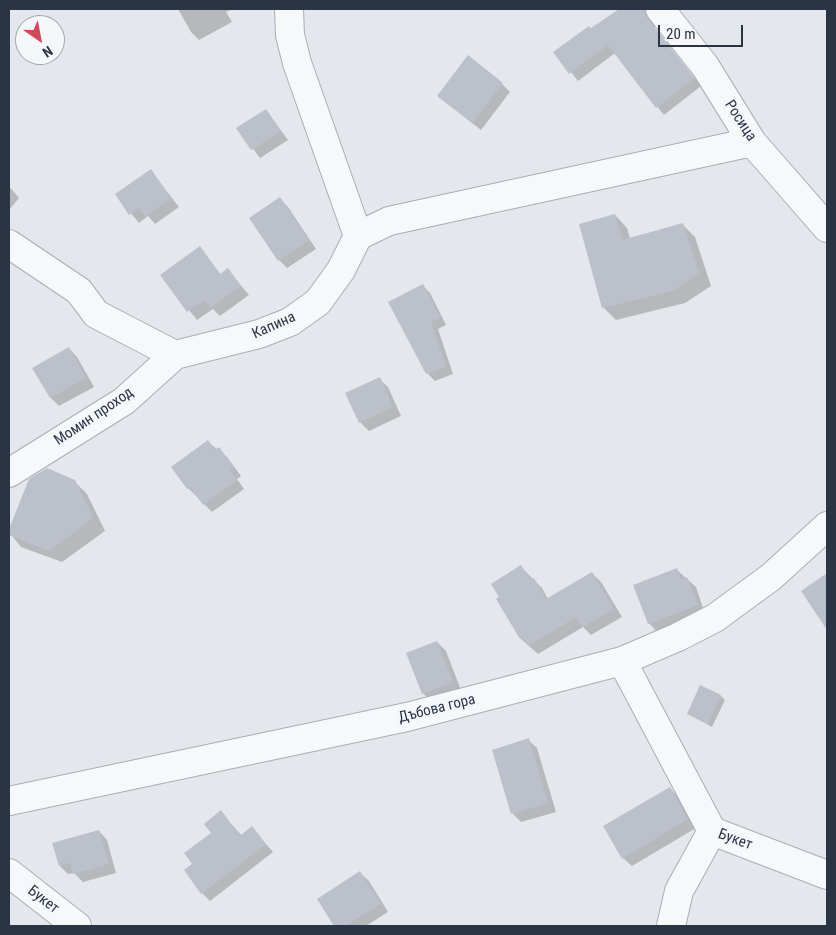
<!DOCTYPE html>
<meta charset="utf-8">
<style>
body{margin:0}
#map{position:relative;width:836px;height:935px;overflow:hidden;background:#e4e7ec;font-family:"Roboto Condensed",sans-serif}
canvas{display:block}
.frame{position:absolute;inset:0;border:10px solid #2b3445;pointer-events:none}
.north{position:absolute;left:15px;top:15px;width:50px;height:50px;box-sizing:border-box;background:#f4f6f9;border:1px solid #a4a8b1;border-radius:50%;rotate:147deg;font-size:14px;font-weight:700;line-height:20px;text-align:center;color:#2b3445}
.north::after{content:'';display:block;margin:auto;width:18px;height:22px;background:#d1495b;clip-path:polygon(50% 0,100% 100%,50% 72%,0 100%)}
.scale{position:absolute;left:658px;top:25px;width:85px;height:22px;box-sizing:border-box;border:2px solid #2b3445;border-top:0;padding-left:6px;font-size:15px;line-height:18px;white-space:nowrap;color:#2b3445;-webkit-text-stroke:4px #f4f6f9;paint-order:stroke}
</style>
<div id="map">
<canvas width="836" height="935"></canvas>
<div class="frame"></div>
<div class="north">N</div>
<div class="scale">20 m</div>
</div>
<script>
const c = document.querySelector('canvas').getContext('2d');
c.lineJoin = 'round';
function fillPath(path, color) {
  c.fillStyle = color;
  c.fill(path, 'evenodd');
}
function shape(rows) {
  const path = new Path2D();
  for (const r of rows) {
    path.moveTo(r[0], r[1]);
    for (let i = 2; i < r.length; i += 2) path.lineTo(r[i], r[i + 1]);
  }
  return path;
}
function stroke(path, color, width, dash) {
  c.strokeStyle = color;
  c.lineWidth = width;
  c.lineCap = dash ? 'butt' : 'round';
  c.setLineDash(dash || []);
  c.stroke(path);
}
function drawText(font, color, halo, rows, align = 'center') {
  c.font = font + ' "Roboto Condensed",sans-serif';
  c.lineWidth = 5;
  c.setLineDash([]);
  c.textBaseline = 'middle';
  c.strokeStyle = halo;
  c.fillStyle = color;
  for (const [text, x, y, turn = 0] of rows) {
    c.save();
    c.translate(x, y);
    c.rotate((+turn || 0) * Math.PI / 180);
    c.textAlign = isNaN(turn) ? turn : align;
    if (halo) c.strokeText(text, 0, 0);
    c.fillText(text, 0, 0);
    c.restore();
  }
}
fillPath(shape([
 [178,9,233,9,226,12,232,22,199,40,191,32],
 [621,9,646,9,652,17,655,28,701,86,664,115,615,53,578,81,555,52],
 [502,84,510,92,481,130,438,96],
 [266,110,288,140,260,158,238,129],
 [151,171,179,207,155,224,148,216,139,223,116,195],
 [9,186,19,198,9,210],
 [280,199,288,207,316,249,287,268,279,260],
 [615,215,627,228,630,239,682,224,695,237,711,286,685,303,616,320,604,308],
 [200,248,221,275,228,270,249,295,220,316,213,309,197,320,162,276],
 [422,285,430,293,446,325,438,329,453,374,435,381,427,373],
 [69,348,77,357,94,387,59,406,51,398,34,368],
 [379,379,388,387,401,416,369,431,360,422],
 [208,442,227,457,241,476,237,479,244,489,212,512,188,488],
 [30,480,74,481,87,494,105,531,62,562,21,547,9,532],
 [521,567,542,588,548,599,592,573,601,582,622,617,591,635,583,627,538,654,521,639],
 [677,570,696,587,705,614,657,632,649,623],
 [827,574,827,627,803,591],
 [437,642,446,651,461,690,431,702,423,693],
 [721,696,725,700,712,727,688,714],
 [528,740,537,748,556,812,521,822,513,814],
 [670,788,678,797,696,828,632,866,623,858],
 [221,812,242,836,252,828,273,852,210,901,202,893,194,864,212,833],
 [99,831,107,840,116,873,83,882,74,873,68,874,60,866],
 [360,873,369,881,388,912,366,926,335,926,318,899]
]), '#0003');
fillPath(shape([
 [619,9,645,9,648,19,694,78,656,108,608,45,569,74,553,52,589,26,591,28],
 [468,55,503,83,472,123,437,96],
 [266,109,281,131,251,150,236,128],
 [151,169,171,198,146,216,139,208,129,215,115,194],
 [280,197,309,240,278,261,249,218],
 [615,214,622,240,683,223,699,273,673,291,602,308,579,224],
 [200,246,220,274,228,268,241,286,210,308,204,300,187,312,160,275],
 [423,284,440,317,431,322,446,367,426,374,388,302],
 [69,347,86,378,50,398,32,368],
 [380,377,393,407,359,423,345,393],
 [208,440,215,450,219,447,234,467,230,470,237,480,203,505,190,487,187,489,171,467],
 [47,468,75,480,93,518,49,551,9,535,9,529,29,479],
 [521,565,530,580,534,578,546,599,592,572,614,609,582,627,576,617,528,646,523,638,520,639,496,599,499,597,491,584],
 [677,568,681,580,687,577,698,605,648,624,633,585],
 [827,573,827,630,801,591],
 [437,641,453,682,422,694,406,653],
 [700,685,721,695,708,724,687,714],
 [529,738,548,803,511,814,492,750],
 [670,787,688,819,622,859,603,826],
 [221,810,240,836,252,826,266,844,201,894,184,870,192,864,184,853,211,833,204,824],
 [99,830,109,864,73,874,70,863,59,866,52,843],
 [360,871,381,904,345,926,334,926,317,899]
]), '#bbc0ca');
const minor = shape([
 [660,9,705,66,752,142,827,228],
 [358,236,389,221,752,142],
 [9,244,79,291,96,314,175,355,259,334,290,322,318,302,341,270,358,236,297,63,290,35,289,9],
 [9,473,124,401,175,355],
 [622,661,712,831],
 [9,801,407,717,622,661,678,637,715,618,771,577,827,526],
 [9,873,77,926],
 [671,926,679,891,712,831,827,875]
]);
stroke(minor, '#a9aeb7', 30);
stroke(minor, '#f7f8fa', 28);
drawText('15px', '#2b3445', '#f4f6f9', [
 ["Росица",740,121,57],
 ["Капина",274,326,-24],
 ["Момин проход",94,417,-34],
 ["Дъбова гора",437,709,-14],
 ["Букет",735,840,20],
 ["Букет",43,900,38]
]);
</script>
